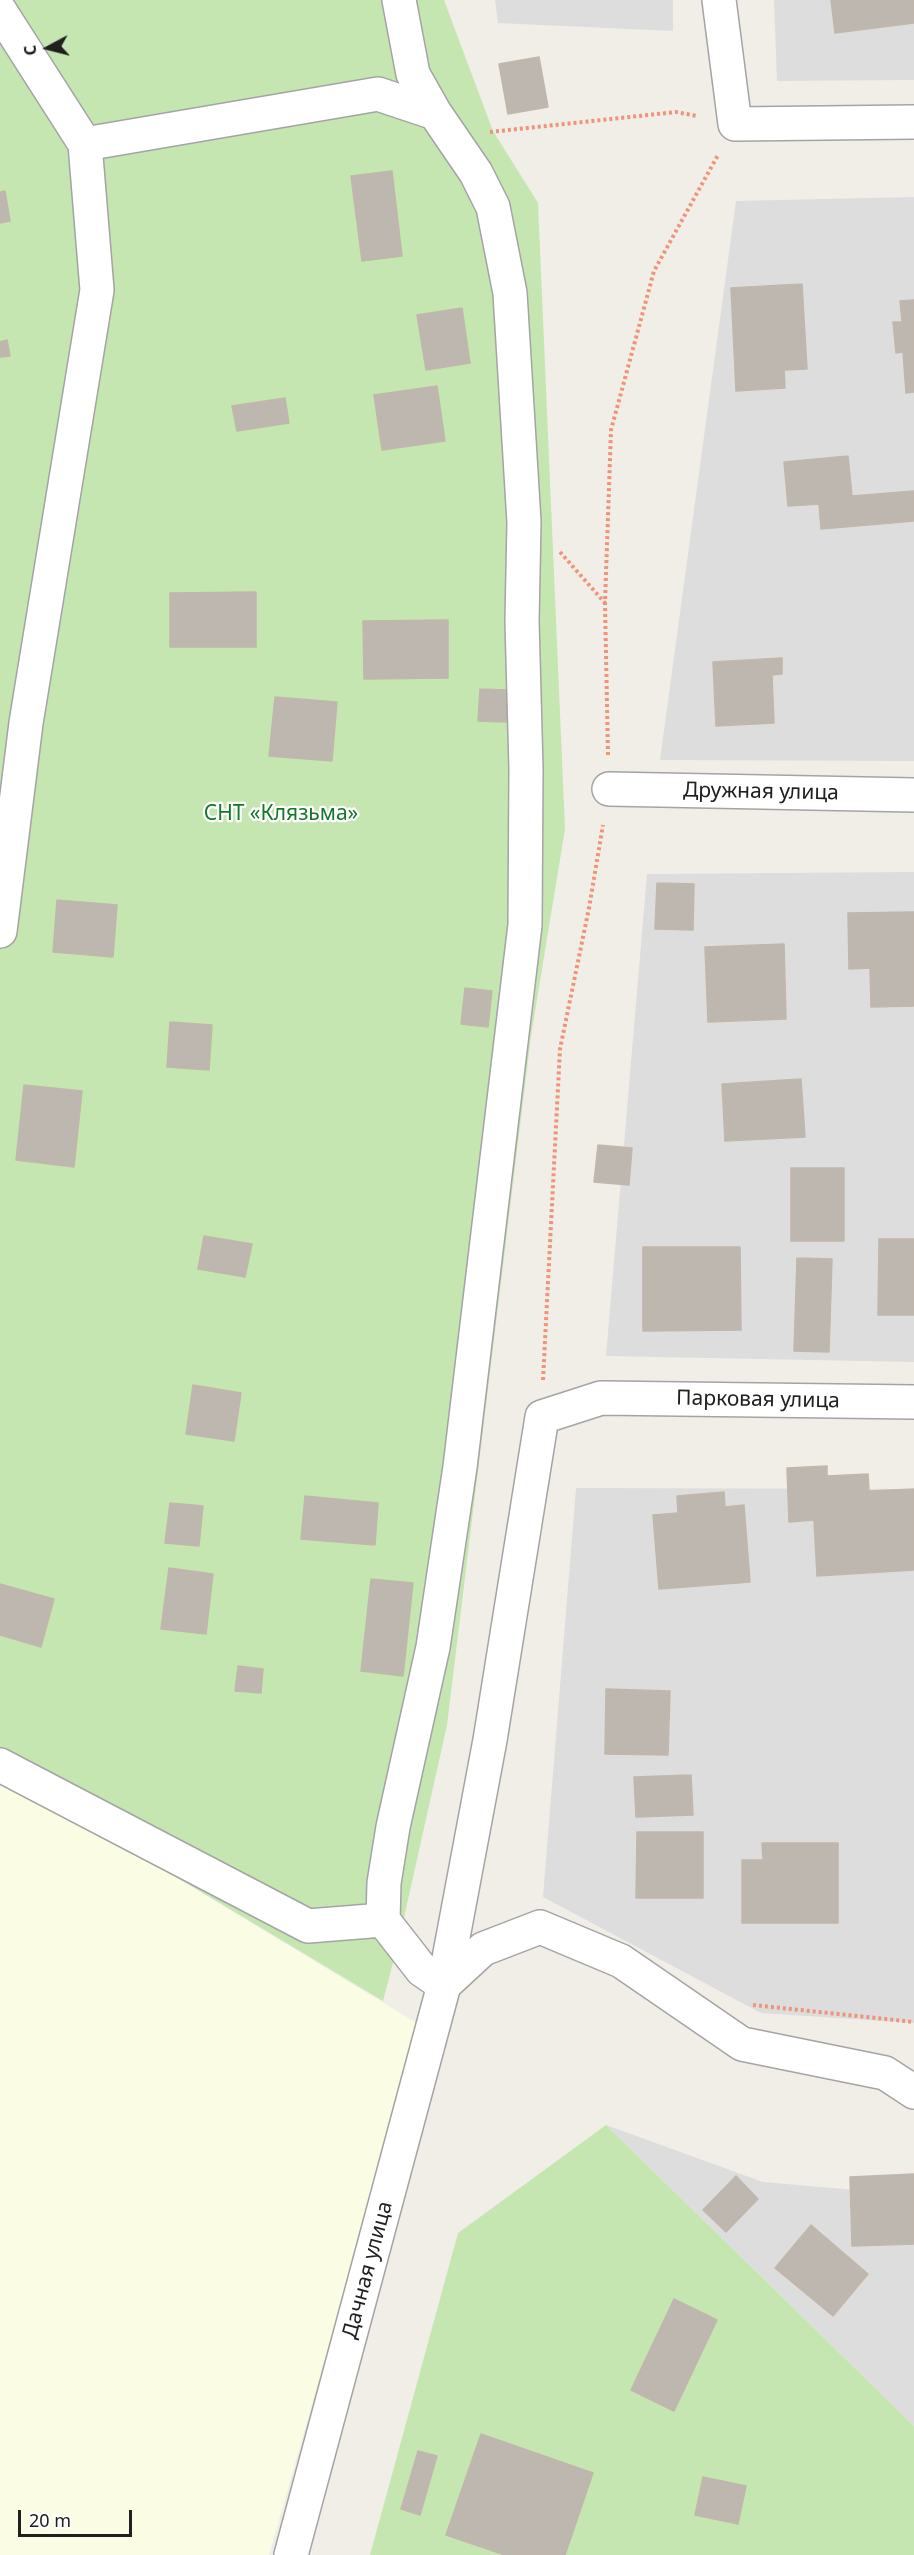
<!DOCTYPE html>
<meta charset="utf-8">
<style>
body{margin:0}
#map{position:relative;width:914px;height:2555px;overflow:hidden;background:#f0eee7;font-family:"Noto Sans",sans-serif}
canvas{display:block}
.north{position:absolute;left:18px;top:18px;width:60px;height:60px;-webkit-text-stroke:4px #fff;paint-order:stroke;rotate:263deg;font-size:16px;font-weight:700;line-height:24px;text-align:center;color:#202020}
.north::after{content:'';display:block;margin:auto;width:21px;height:27px;background:#202020;clip-path:polygon(50% 0,100% 100%,50% 72%,0 100%)}
.scale{position:absolute;left:18px;top:2510px;width:114px;height:27px;box-sizing:border-box;border:3px solid #202020;border-top:0;padding-left:8px;font-size:18px;line-height:21px;white-space:nowrap;color:#202020;-webkit-text-stroke:4px #fff;paint-order:stroke}
</style>
<div id="map">
<canvas width="914" height="2555"></canvas>
<div class="north">С</div>
<div class="scale">20 m</div>
</div>
<script>
const c = document.querySelector('canvas').getContext('2d');
c.lineJoin = 'round';
function fillPath(path, color) {
  c.fillStyle = color;
  c.fill(path, 'evenodd');
}
function shape(rows) {
  const path = new Path2D();
  for (const r of rows) {
    path.moveTo(r[0], r[1]);
    for (let i = 2; i < r.length; i += 2) path.lineTo(r[i], r[i + 1]);
  }
  return path;
}
function stroke(path, color, width, dash) {
  c.strokeStyle = color;
  c.lineWidth = width;
  c.lineCap = dash ? 'butt' : 'round';
  c.setLineDash(dash || []);
  c.stroke(path);
}
function drawText(font, color, halo, rows, align = 'center') {
  c.font = font + ' "Noto Sans",sans-serif';
  c.lineWidth = 4.5;
  c.setLineDash([]);
  c.textBaseline = 'middle';
  c.strokeStyle = halo;
  c.fillStyle = color;
  for (const [text, x, y, turn = 0] of rows) {
    c.save();
    c.translate(x, y);
    c.rotate((+turn || 0) * Math.PI / 180);
    c.textAlign = isNaN(turn) ? turn : align;
    if (halo) c.strokeText(text, 0, 0);
    c.fillText(text, 0, 0);
    c.restore();
  }
}
fillPath(shape([
 [495,0,673,0,673,31,498,23],
 [774,0,914,0,914,80,777,81],
 [914,197,914,761,660,760,736,201],
 [914,872,914,1362,606,1356,647,874],
 [576,1488,914,1489,914,2023,761,2013,543,1897],
 [606,2125,763,2182,914,2195,914,2426]
]), '#dedddd');
fillPath(shape([
 [0,1771,420,2025,269,2555,0,2555]
]), '#fafde3');
fillPath(shape([
 [0,0,444,0,493,131,538,203,565,829,531,1036,447,1725,399,1940,383,2001,0,1771],
 [606,2125,914,2426,914,2555,370,2555,458,2233]
]), '#c5e6b1');
const building = shape([
 [831,0,914,0,914,23,835,33,831,0],
 [539,57,548,107,508,114,499,64,539,57],
 [392,171,402,256,362,261,351,176,392,171],
 [5,191,10,221,0,223,0,192,5,191],
 [802,284,807,369,784,370,785,388,736,391,731,288,802,284],
 [914,300,914,392,906,393,903,352,896,353,893,322,902,322,900,301,914,300],
 [462,308,470,363,426,370,417,315,462,308],
 [7,340,10,356,0,357,0,342,7,340],
 [437,386,445,441,382,450,374,395,437,386],
 [285,398,289,423,237,431,232,406,285,398],
 [848,456,852,496,914,491,914,521,821,529,819,504,788,506,784,462,848,456],
 [256,592,256,647,170,647,170,593,256,592],
 [448,620,448,678,364,679,363,621,448,620],
 [782,658,782,674,772,675,774,723,716,726,713,662,782,658],
 [480,689,507,690,506,722,478,721,480,689],
 [275,697,337,702,332,761,269,756,275,697],
 [657,883,694,884,693,930,655,929,657,883],
 [57,900,117,905,113,957,53,952,57,900],
 [914,912,914,1006,871,1007,870,968,849,969,848,913,914,912],
 [784,944,786,1019,708,1022,705,947,784,944],
 [465,988,492,991,488,1027,461,1024,465,988],
 [170,1022,212,1025,209,1070,167,1067,170,1022],
 [801,1079,805,1137,725,1141,722,1084,801,1079],
 [24,1085,82,1091,74,1167,16,1160,24,1085],
 [598,1145,632,1148,629,1185,594,1182,598,1145],
 [791,1168,844,1168,844,1241,791,1241,791,1168],
 [204,1236,252,1244,245,1277,198,1269,204,1236],
 [879,1239,914,1239,914,1315,878,1315,879,1239],
 [643,1247,740,1247,741,1330,643,1331,643,1247],
 [797,1258,832,1259,829,1352,794,1351,797,1258],
 [193,1385,241,1393,234,1441,186,1434,193,1385],
 [827,1466,827,1476,868,1474,869,1491,914,1489,914,1570,817,1576,814,1520,789,1522,787,1468,827,1466],
 [724,1492,725,1507,744,1505,750,1582,659,1589,653,1515,678,1513,677,1496,724,1492],
 [305,1496,378,1503,375,1545,301,1539,305,1496],
 [170,1503,203,1506,199,1546,165,1543,170,1503],
 [169,1568,213,1574,206,1634,161,1629,169,1568],
 [371,1579,413,1583,403,1676,361,1671,371,1579],
 [0,1584,54,1599,41,1647,0,1635,0,1584],
 [238,1666,263,1669,261,1693,235,1691,238,1666],
 [606,1689,670,1691,668,1755,605,1754,606,1689],
 [691,1775,693,1815,636,1817,634,1777,691,1775],
 [637,1832,703,1832,703,1898,636,1898,637,1832],
 [762,1843,838,1843,838,1923,742,1923,742,1860,763,1860,762,1843],
 [914,2174,914,2244,852,2246,850,2177,914,2174],
 [736,2176,758,2199,726,2232,703,2210,736,2176],
 [811,2225,868,2274,833,2316,775,2268,811,2225],
 [674,2299,717,2320,674,2411,631,2390,674,2299],
 [481,2434,593,2473,565,2555,505,2555,446,2535,481,2434],
 [418,2451,437,2456,420,2515,401,2509,418,2451],
 [703,2477,746,2486,738,2524,695,2515,703,2477]
]);
fillPath(building, '#bdb7b0');
stroke(building, '#c1b7ab', 1.5);
const minor = shape([
 [399,0,413,74,435,113,476,173,493,207,510,293,524,522,522,621,526,769,525,925,460,1467,433,1647,393,1827,384,1883,383,1920,422,1970,444,1985],
 [719,0,735,124,914,122],
 [0,11,85,144,97,290,26,723,0,931],
 [85,144,378,94,435,113],
 [609,789,914,795],
 [0,1765,308,1926,383,1920],
 [444,1985,483,1949,540,1927,621,1961,742,2044,885,2073,914,2092],
 [291,2555,444,1985,490,1740,542,1417,601,1398,914,1402]
]);
stroke(minor, '#a4a4a4', 36);
stroke(shape([
 [490,132,676,112,697,116],
 [560,552,605,603],
 [608,755,605,603,611,430,654,271,718,155],
 [543,1380,560,1049,589,908,603,825],
 [753,2005,914,2022]
]), '#f09378', 4, [3, 3]);
stroke(minor, '#fff', 33);
drawText('21px', '#202020', '#fff', [
 ["Дружная улица",761,792,1],
 ["Парковая улица",758,1400,1],
 ["Дачная улица",368,2270,-75]
]);
drawText('21px', '#147828', '#fff', [
 ["СНТ «Клязьма»",281,814]
]);
</script>
